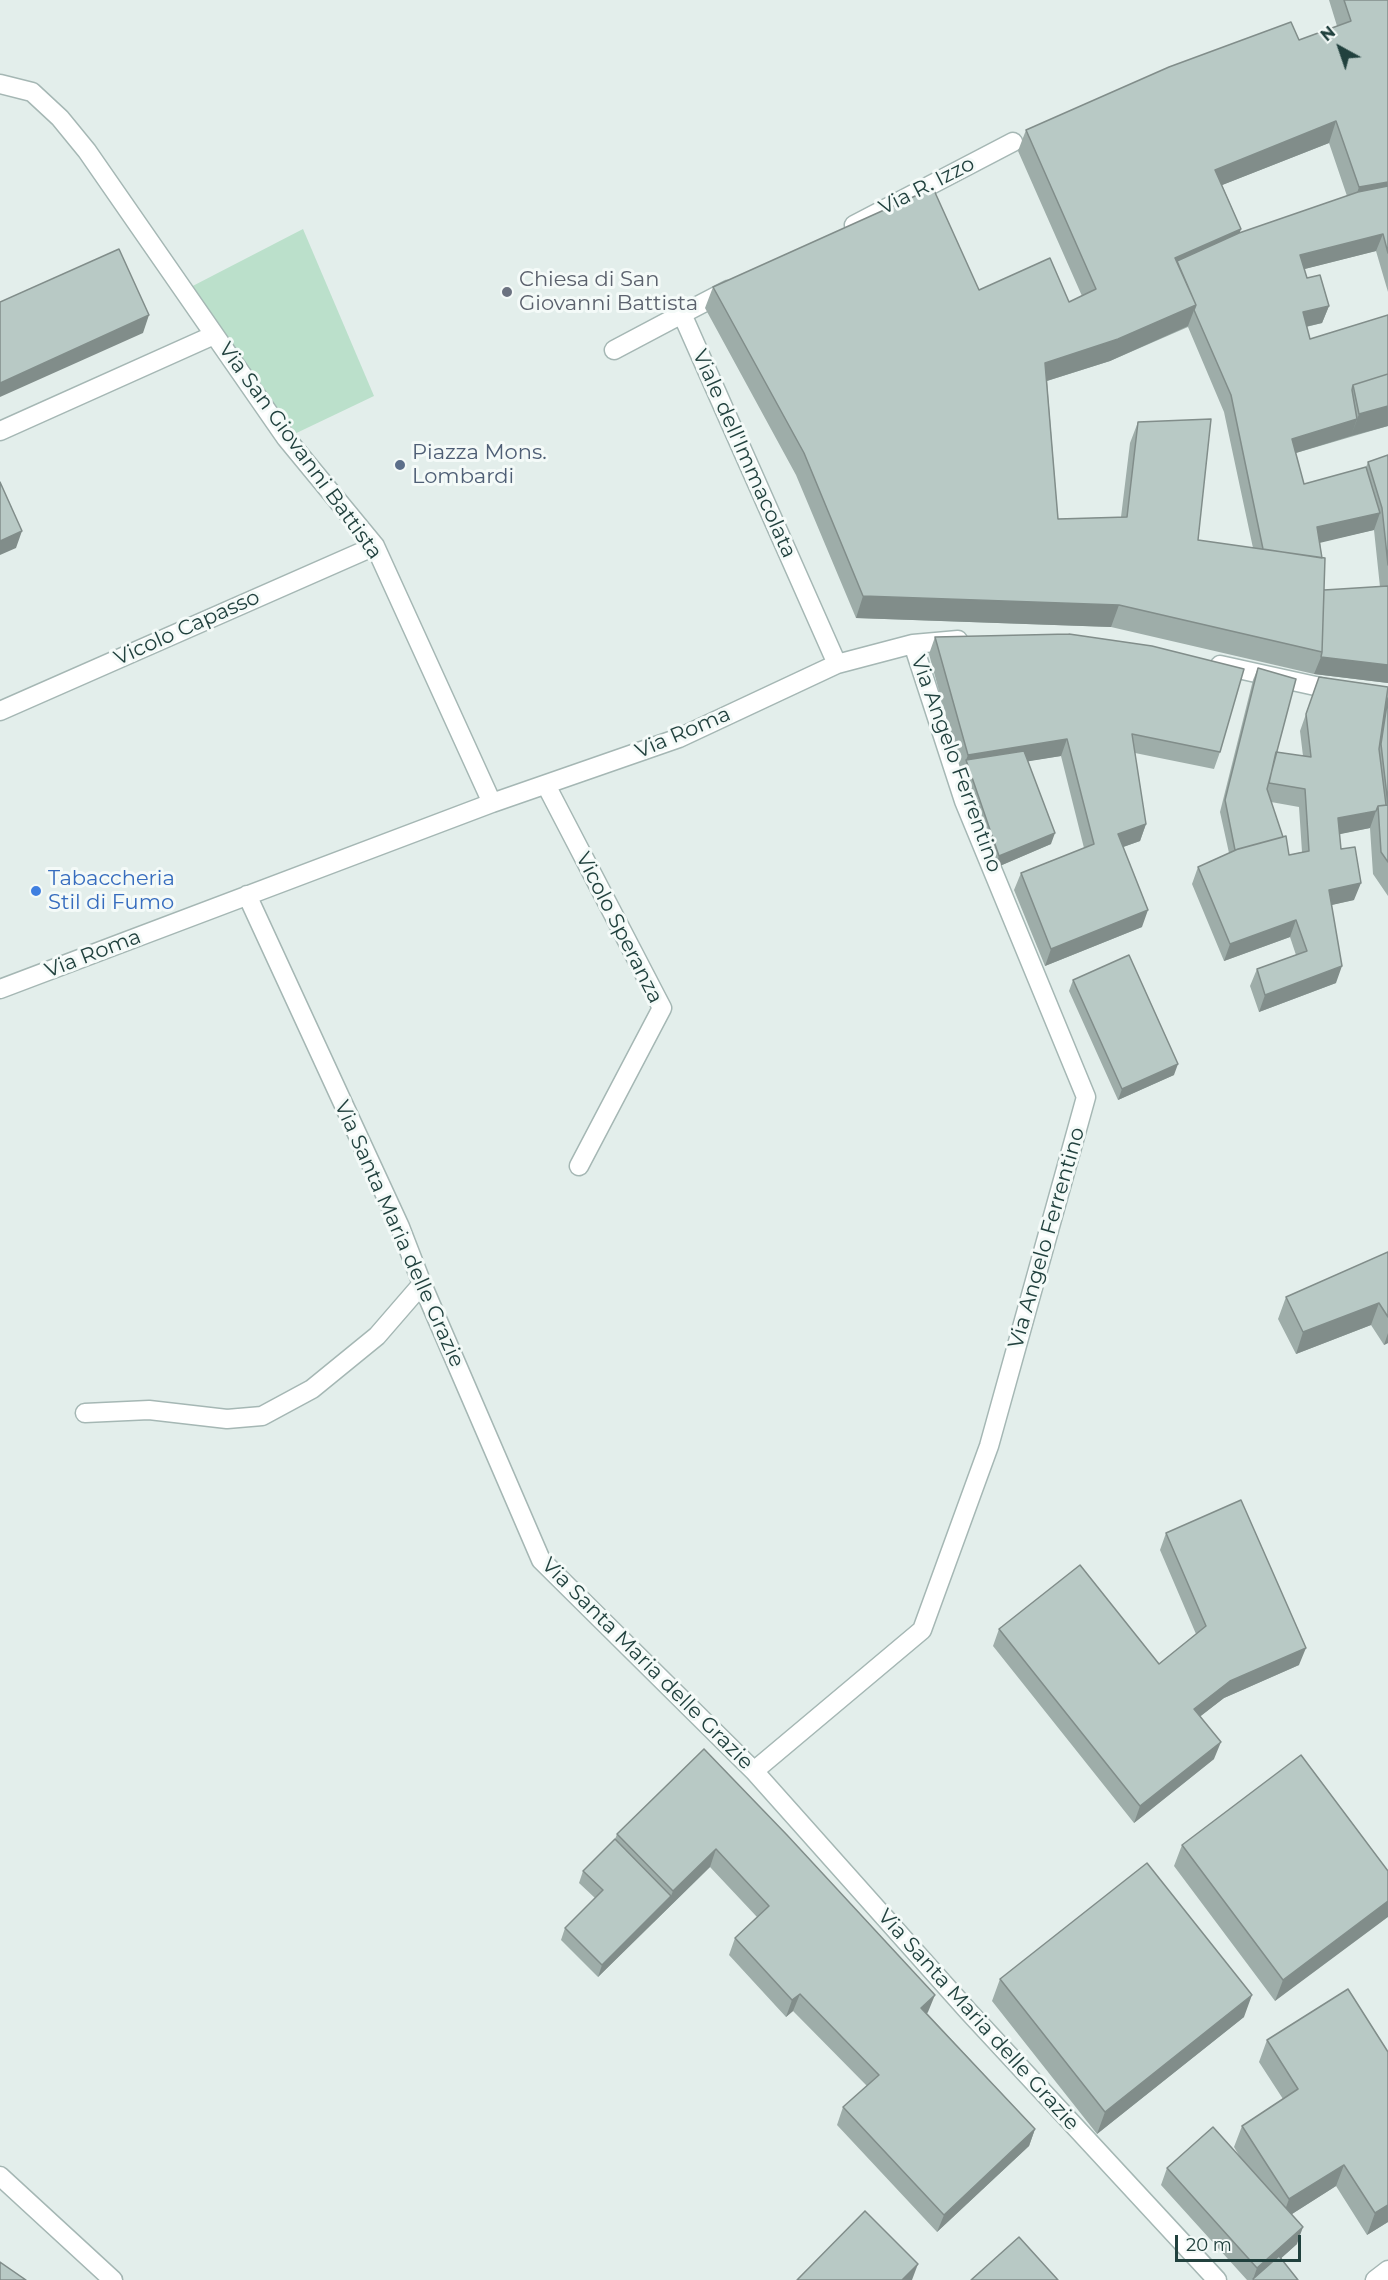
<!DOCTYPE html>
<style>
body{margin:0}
#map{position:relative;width:1388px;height:2280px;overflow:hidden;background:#e3eeeb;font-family:Montserrat,sans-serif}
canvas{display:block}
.north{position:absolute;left:1310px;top:18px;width:60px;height:60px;-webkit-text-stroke:4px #f4faf8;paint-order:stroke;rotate:320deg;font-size:16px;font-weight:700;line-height:24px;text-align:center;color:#21413e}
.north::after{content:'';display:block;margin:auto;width:21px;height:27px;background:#21413e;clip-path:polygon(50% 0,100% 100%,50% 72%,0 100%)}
.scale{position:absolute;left:1175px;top:2235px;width:126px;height:27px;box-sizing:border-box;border:3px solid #21413e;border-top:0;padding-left:8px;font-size:18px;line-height:21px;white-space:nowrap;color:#21413e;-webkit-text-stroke:4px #f4faf8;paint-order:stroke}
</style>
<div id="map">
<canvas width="1388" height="2280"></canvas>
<div class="north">N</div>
<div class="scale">20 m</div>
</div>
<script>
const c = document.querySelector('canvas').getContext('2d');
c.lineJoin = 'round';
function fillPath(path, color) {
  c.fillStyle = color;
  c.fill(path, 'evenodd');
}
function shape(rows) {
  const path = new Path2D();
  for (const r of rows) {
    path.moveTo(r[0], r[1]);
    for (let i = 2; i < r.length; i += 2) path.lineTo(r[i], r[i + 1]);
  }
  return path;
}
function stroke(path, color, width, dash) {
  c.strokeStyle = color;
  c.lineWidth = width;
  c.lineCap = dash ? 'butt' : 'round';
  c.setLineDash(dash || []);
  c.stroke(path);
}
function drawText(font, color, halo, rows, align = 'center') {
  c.font = font + ' Montserrat,sans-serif';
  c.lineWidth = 6;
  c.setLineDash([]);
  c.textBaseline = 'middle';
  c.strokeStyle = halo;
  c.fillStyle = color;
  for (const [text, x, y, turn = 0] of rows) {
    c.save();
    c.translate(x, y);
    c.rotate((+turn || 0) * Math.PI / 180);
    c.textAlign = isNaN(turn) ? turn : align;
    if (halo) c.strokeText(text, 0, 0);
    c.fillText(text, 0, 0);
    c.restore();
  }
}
fillPath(shape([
 [303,229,374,396,286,438,183,291]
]), '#bbe0cb');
const minor = shape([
 [0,84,32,92,60,118,87,151,286,438,375,546,492,803],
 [854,225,1013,142],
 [682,314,728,290],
 [614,350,682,314,837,664],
 [0,431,214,335],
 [1220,665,1388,702],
 [0,711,375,546],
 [546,785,662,1008,579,1166],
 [247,895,400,1227,422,1284,541,1560,754,1771,968,2011,1217,2280],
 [0,989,492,803,679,738,837,664,913,644,958,640],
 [85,1413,149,1410,227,1419,262,1416,312,1389,377,1336,422,1284],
 [754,1771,922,1630,989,1446,1086,1097,964,801,913,644],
 [0,2176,113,2280],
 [1375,2280,1388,2270]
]);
stroke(minor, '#a5b7b4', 21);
stroke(minor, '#fff', 18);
fillPath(shape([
 [1329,0,1388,0,1388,292,1376,251,1304,269,1307,278,1329,306,1322,323,1306,327,1310,339,1388,315,1388,426,1296,453,1304,484,1366,467,1368,462,1388,455,1388,683,1314,674,1111,627,856,618,796,475,705,308,713,287,979,290,1069,302,1082,296,1018,151,1026,130,1299,40,1337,26],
 [1329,143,1347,196,1239,233,1241,229,1222,185],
 [1188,327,1224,412,1253,548,1198,540,1138,422,1130,443,1121,517,1058,519,1047,381,1110,361],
 [1374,530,1380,587,1324,590,1322,558,1320,542],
 [935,637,1220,752,1214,769,1135,753,1146,824,1140,841,1123,847,1142,927,1045,966,1014,890,1021,873,1084,848,1061,756,1028,761,1051,844,995,868,961,772,929,654],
 [1258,668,1277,752,1303,756,1300,731,1319,677,1388,687,1388,896,1373,874,1370,828,1339,834,1341,849,1354,900,1331,905,1336,983,1259,1012,1250,986,1257,969,1296,955,1290,937,1224,961,1192,884,1198,867,1229,853,1220,812,1253,680],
 [1271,802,1299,807,1302,852,1289,855],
 [1073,980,1174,1075,1118,1100,1069,991],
 [1388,1252,1388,1343,1384,1345,1371,1325,1296,1354,1278,1319,1286,1297],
 [1166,1533,1299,1665,1224,1698,1200,1716,1214,1759,1134,1823,993,1646,999,1629,1159,1664,1196,1634,1160,1550],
 [704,1749,928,2012,927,2013,1035,2129,1029,2146,937,2232,837,2125,843,2107,867,2086,793,2011,786,2017,729,1955,735,1938,757,1917,710,1867,598,1977,561,1940,565,1928,595,1898,579,1883,583,1871,615,1839,617,1834],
 [1182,1845,1388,1871,1275,2001,1174,1866],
 [1000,1979,1244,2017,1097,2134,992,2001],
 [1267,2040,1388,2052,1388,2222,1367,2235,1336,2186,1292,2214,1297,2244,1281,2258,1298,2280,1247,2280,1161,2185,1167,2168,1240,2157,1234,2147,1242,2126,1283,2099,1259,2062]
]), '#9eada9');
fillPath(shape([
 [1336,121,1329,143,1207,191,1215,170],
 [1388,182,1388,202,1352,209,1359,187],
 [1241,229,1233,251,1179,275,1175,258],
 [1383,234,1376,251,1293,272,1300,255],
 [1196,305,1188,326,1110,361,1037,384,1045,363],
 [1329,306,1322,323,1296,329,1303,312],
 [149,315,143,333,0,397,0,383],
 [1388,406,1388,426,1351,436,1359,414],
 [1357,419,1351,436,1286,456,1292,439],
 [1380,513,1374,530,1311,545,1317,527],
 [22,531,16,548,0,555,0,541],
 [863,596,1119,605,1111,627,856,618],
 [1321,657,1388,665,1388,683,1314,674],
 [1067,739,1061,756,969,771,966,760,968,755],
 [1376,811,1370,828,1331,836,1338,818],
 [1146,824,1140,841,1112,851,1118,834],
 [1055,833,1051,844,995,868,999,856],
 [1361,883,1354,900,1323,907,1329,890],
 [1148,910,1142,927,1045,966,1051,949],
 [1296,920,1290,937,1224,961,1230,944],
 [1342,966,1336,983,1259,1012,1265,995],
 [1178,1064,1174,1075,1118,1100,1122,1089],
 [1379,1303,1371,1325,1296,1354,1303,1332],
 [1388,1333,1388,1343,1384,1345],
 [1306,1648,1299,1665,1224,1698,1188,1726,1194,1709,1230,1681],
 [1221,1742,1214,1759,1134,1823,1140,1806],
 [716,1849,710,1867,598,1977,602,1965,671,1896,673,1891],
 [1388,1901,1388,1917,1275,2001,1283,1980],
 [800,1994,793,2011,786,2017,792,2000],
 [935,1995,928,2012,915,2025,921,2008],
 [1252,1995,1244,2017,1097,2134,1105,2112],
 [1035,2129,1029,2146,937,2232,944,2215],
 [1344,2165,1336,2186,1281,2221,1289,2199],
 [1388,2205,1388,2222,1367,2235,1375,2213],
 [1303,2227,1297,2244,1257,2280,1253,2279,1257,2268],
 [918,2264,912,2280,902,2280]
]), '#818d8a');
const building = shape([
 [1344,0,1388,0,1388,182,1359,187,1336,121,1215,170,1241,229,1175,258,1196,305,1118,339,1045,363,1058,519,1127,517,1138,422,1211,419,1198,540,1325,558,1322,652,1119,605,863,596,804,453,713,287,933,188,979,290,1050,258,1069,302,1096,289,1026,130,1169,67,1291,22,1299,40,1351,21,1344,0],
 [1388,186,1388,253,1383,234,1300,255,1307,278,1320,275,1329,306,1303,312,1310,339,1388,315,1388,374,1353,385,1352,390,1357,419,1292,439,1304,484,1366,467,1380,513,1317,527,1322,558,1263,549,1231,395,1194,310,1196,305,1177,261,1239,233,1358,192,1388,186],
 [119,249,149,315,0,383,0,302,119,249],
 [1388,374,1388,406,1359,414,1353,385,1388,374],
 [1388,455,1388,565,1382,508,1368,462,1388,455],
 [0,482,22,531,0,541,0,482],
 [1388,586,1388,665,1321,657,1322,652,1324,590,1388,586],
 [1069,634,1152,646,1244,669,1220,752,1132,734,1146,824,1118,834,1148,910,1051,949,1021,873,1094,844,1067,739,968,755,935,637,1069,634],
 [1258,668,1296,679,1267,789,1283,837,1235,850,1225,800,1258,668],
 [1319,677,1388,687,1379,749,1386,805,1378,806,1376,811,1338,818,1341,849,1355,847,1361,883,1329,890,1342,966,1265,995,1257,969,1307,951,1296,920,1230,944,1198,867,1238,849,1286,836,1289,855,1309,851,1305,789,1269,783,1276,752,1311,757,1306,714,1319,677],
 [1388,698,1388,862,1381,852,1378,806,1388,805,1381,744,1388,698],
 [1024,751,1055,833,999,856,966,760,1024,751],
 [1129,955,1178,1064,1122,1089,1073,980,1129,955],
 [1388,1252,1388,1317,1379,1303,1303,1332,1286,1297,1388,1252],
 [1241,1500,1306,1648,1230,1681,1194,1709,1221,1742,1140,1806,999,1629,1080,1565,1159,1664,1206,1626,1166,1533,1241,1500],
 [704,1749,787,1835,935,1995,921,2008,1035,2129,944,2215,843,2107,879,2075,800,1994,792,2000,735,1938,769,1906,716,1849,673,1891,617,1834,704,1749],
 [1301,1755,1388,1871,1388,1901,1283,1980,1182,1845,1301,1755],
 [615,1839,671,1896,602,1965,565,1928,603,1890,583,1871,615,1839],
 [1147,1863,1252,1995,1105,2112,1000,1979,1147,1863],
 [1348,1989,1388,2052,1388,2205,1375,2213,1344,2165,1289,2199,1242,2126,1298,2089,1267,2040,1348,1989],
 [1213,2127,1303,2227,1257,2268,1167,2168,1213,2127],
 [865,2211,918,2264,902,2280,797,2280,865,2211],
 [1019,2237,1058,2280,971,2280,1019,2237],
 [1279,2256,1298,2280,1254,2280,1253,2279,1279,2256],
 [0,2262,26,2280,0,2280,0,2262]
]);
fillPath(building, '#b8c9c5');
stroke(building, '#818d8a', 1.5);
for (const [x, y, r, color] of [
 [507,292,6,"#6b7280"],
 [400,465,6,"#5c6f8a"],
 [36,891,6,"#3f7fe0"]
]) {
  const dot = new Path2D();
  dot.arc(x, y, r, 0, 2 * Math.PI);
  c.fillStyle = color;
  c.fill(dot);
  stroke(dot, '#f4faf8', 2);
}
drawText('21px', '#21413e', '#f4faf8', [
 ["Via R. Izzo",927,186,-27],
 ["Via San Giovanni Battista",300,451,54],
 ["Viale dell'Immacolata",744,454,66],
 ["Vicolo Capasso",187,628,-24],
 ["Via Roma",683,733,-23],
 ["Via Angelo Ferrentino",956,764,70],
 ["Vicolo Speranza",619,928,63],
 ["Via Roma",93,954,-21],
 ["Via Santa Maria delle Grazie",399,1234,66],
 ["Via Angelo Ferrentino",1047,1238,-74],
 ["Via Santa Maria delle Grazie",647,1664,45],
 ["Via Santa Maria delle Grazie",978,2020,48]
]);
drawText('21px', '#5b616d', '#f4faf8', [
 ["Chiesa di San",519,280],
 ["Giovanni Battista",519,304]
], 'left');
drawText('21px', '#4e5e75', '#f4faf8', [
 ["Piazza Mons.",412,453],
 ["Lombardi",412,477]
], 'left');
drawText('21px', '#366cbe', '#f4faf8', [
 ["Tabaccheria",48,879],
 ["Stil di Fumo",48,903]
], 'left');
</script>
